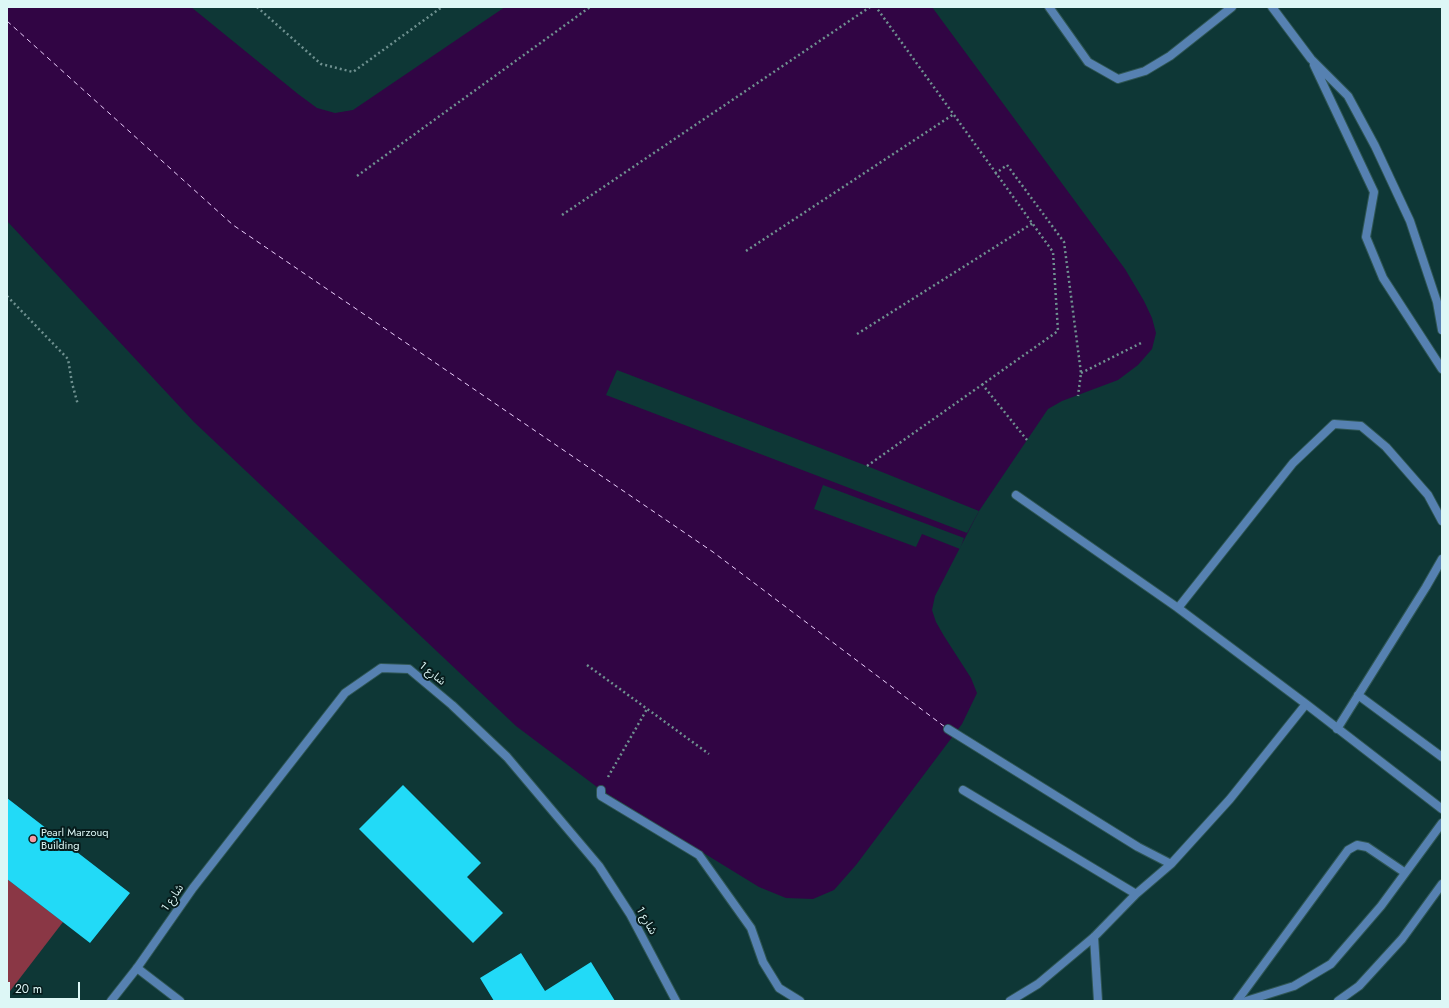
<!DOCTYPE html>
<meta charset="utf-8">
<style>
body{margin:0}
#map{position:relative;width:1449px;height:1008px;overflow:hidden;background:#0e3736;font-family:Jost,sans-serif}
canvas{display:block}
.frame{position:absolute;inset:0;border:8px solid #ddf7f6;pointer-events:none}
.scale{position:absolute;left:8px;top:982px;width:72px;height:18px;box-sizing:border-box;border:2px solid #ddf7f6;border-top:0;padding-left:5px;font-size:12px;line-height:14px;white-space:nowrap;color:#ddf7f6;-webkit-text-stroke:3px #071c1c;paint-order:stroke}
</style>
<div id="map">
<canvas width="1449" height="1008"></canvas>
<div class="frame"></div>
<div class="scale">20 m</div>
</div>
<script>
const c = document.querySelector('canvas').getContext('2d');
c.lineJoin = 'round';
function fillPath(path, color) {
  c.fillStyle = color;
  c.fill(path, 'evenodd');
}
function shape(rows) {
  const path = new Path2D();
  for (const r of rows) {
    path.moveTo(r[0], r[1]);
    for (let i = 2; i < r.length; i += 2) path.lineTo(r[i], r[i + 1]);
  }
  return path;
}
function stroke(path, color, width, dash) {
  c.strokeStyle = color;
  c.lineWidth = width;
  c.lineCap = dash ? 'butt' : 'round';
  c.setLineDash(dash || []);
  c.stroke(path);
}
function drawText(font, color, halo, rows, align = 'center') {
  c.font = font + ' Jost,"Noto Sans Arabic",sans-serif';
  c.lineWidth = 4;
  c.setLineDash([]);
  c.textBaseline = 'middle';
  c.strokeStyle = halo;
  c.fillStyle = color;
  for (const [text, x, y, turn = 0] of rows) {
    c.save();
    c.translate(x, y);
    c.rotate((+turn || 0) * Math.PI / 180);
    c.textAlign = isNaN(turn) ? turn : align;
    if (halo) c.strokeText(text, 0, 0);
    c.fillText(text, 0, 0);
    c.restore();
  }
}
fillPath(shape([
 [7,879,63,922,7,995]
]), '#8a3745');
fillPath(shape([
 [7,7,191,7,298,94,317,108,335,113,353,110,505,7,932,7,1125,269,1144,301,1152,318,1156,333,1152,349,1138,365,1118,380,1062,401,1048,409,979,511,935,596,932,610,936,622,944,636,971,678,977,693,962,724,856,865,834,890,813,899,786,898,759,887,601,790,516,726,194,422,7,221]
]), '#310544');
fillPath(shape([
 [617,370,867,466,979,511,967,533,606,395],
 [823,485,964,538,960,549,922,534,916,547,814,509]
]), '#0e3736');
stroke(shape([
 [7,21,233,225,713,552,945,727]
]), '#ebcffc', 1, [5, 4]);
fillPath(shape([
 [403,785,481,863,467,877,503,913,473,943,359,829],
 [7,798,130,893,90,943,7,879],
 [521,953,545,991,591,962,615,1001,494,1001,480,978]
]), '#22daf7');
const lane = shape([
 [1049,7,1088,62,1118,79,1145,71,1170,56,1232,7],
 [1272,7,1311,59,1348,96,1375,146,1410,221,1437,302,1442,330],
 [1314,65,1374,192,1366,237,1383,278,1442,369],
 [1016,495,1178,608,1306,704,1442,809],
 [1178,608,1293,463,1334,424,1361,426,1386,447,1428,495,1442,521],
 [1358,695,1442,757],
 [948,729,1138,847,1171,864,1230,799,1306,704],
 [1337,729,1426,587,1442,559],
 [601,790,601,796,699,855,751,928,763,962,779,988,800,1001],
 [963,790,1136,894],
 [1094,937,1098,1001],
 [137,968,180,1001],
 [1010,1001,1038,984,1094,937,1136,894,1171,864],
 [1237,1001,1348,850,1357,845,1367,847,1404,872]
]);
const street = shape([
 [111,1001,137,968,193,888,345,693,381,668,409,669,452,705,507,757,599,866,630,914,676,1001],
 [1246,1001,1294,986,1331,964,1381,906,1442,823],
 [1338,1001,1359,986,1402,939,1442,884]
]);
stroke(lane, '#2f5655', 10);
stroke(street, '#2f5655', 10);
stroke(shape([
 [257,7,321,64,353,72,442,7],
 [995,174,1007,165,1064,242,1081,373,1078,396],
 [357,176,590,7],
 [562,215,870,7],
 [746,251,954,114],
 [7,296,68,359,72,383,78,405],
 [857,334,1033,223],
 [1081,373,1141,343],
 [982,384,1027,440],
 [867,466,1058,331,1053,252,876,7],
 [587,665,709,754],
 [608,777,647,709]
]), '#6f9190', 2.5, [2, 3]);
stroke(lane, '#5681b1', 8);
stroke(street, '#5681b1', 8);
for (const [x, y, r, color] of [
 [33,839,4,"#f49aa4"]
]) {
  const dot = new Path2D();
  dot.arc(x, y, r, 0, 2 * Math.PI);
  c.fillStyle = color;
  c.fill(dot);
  stroke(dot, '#071c1c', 1.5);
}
drawText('11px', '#ddf7f6', '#071c1c', [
 ["شارع 1",432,674,39],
 ["شارع 1",173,898,-55],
 ["شارع 1",646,921,60]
]);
drawText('11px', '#ddf7f6', '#071c1c', [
 ["Pearl Marzouq",41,833],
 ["Building",41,846]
], 'left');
</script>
